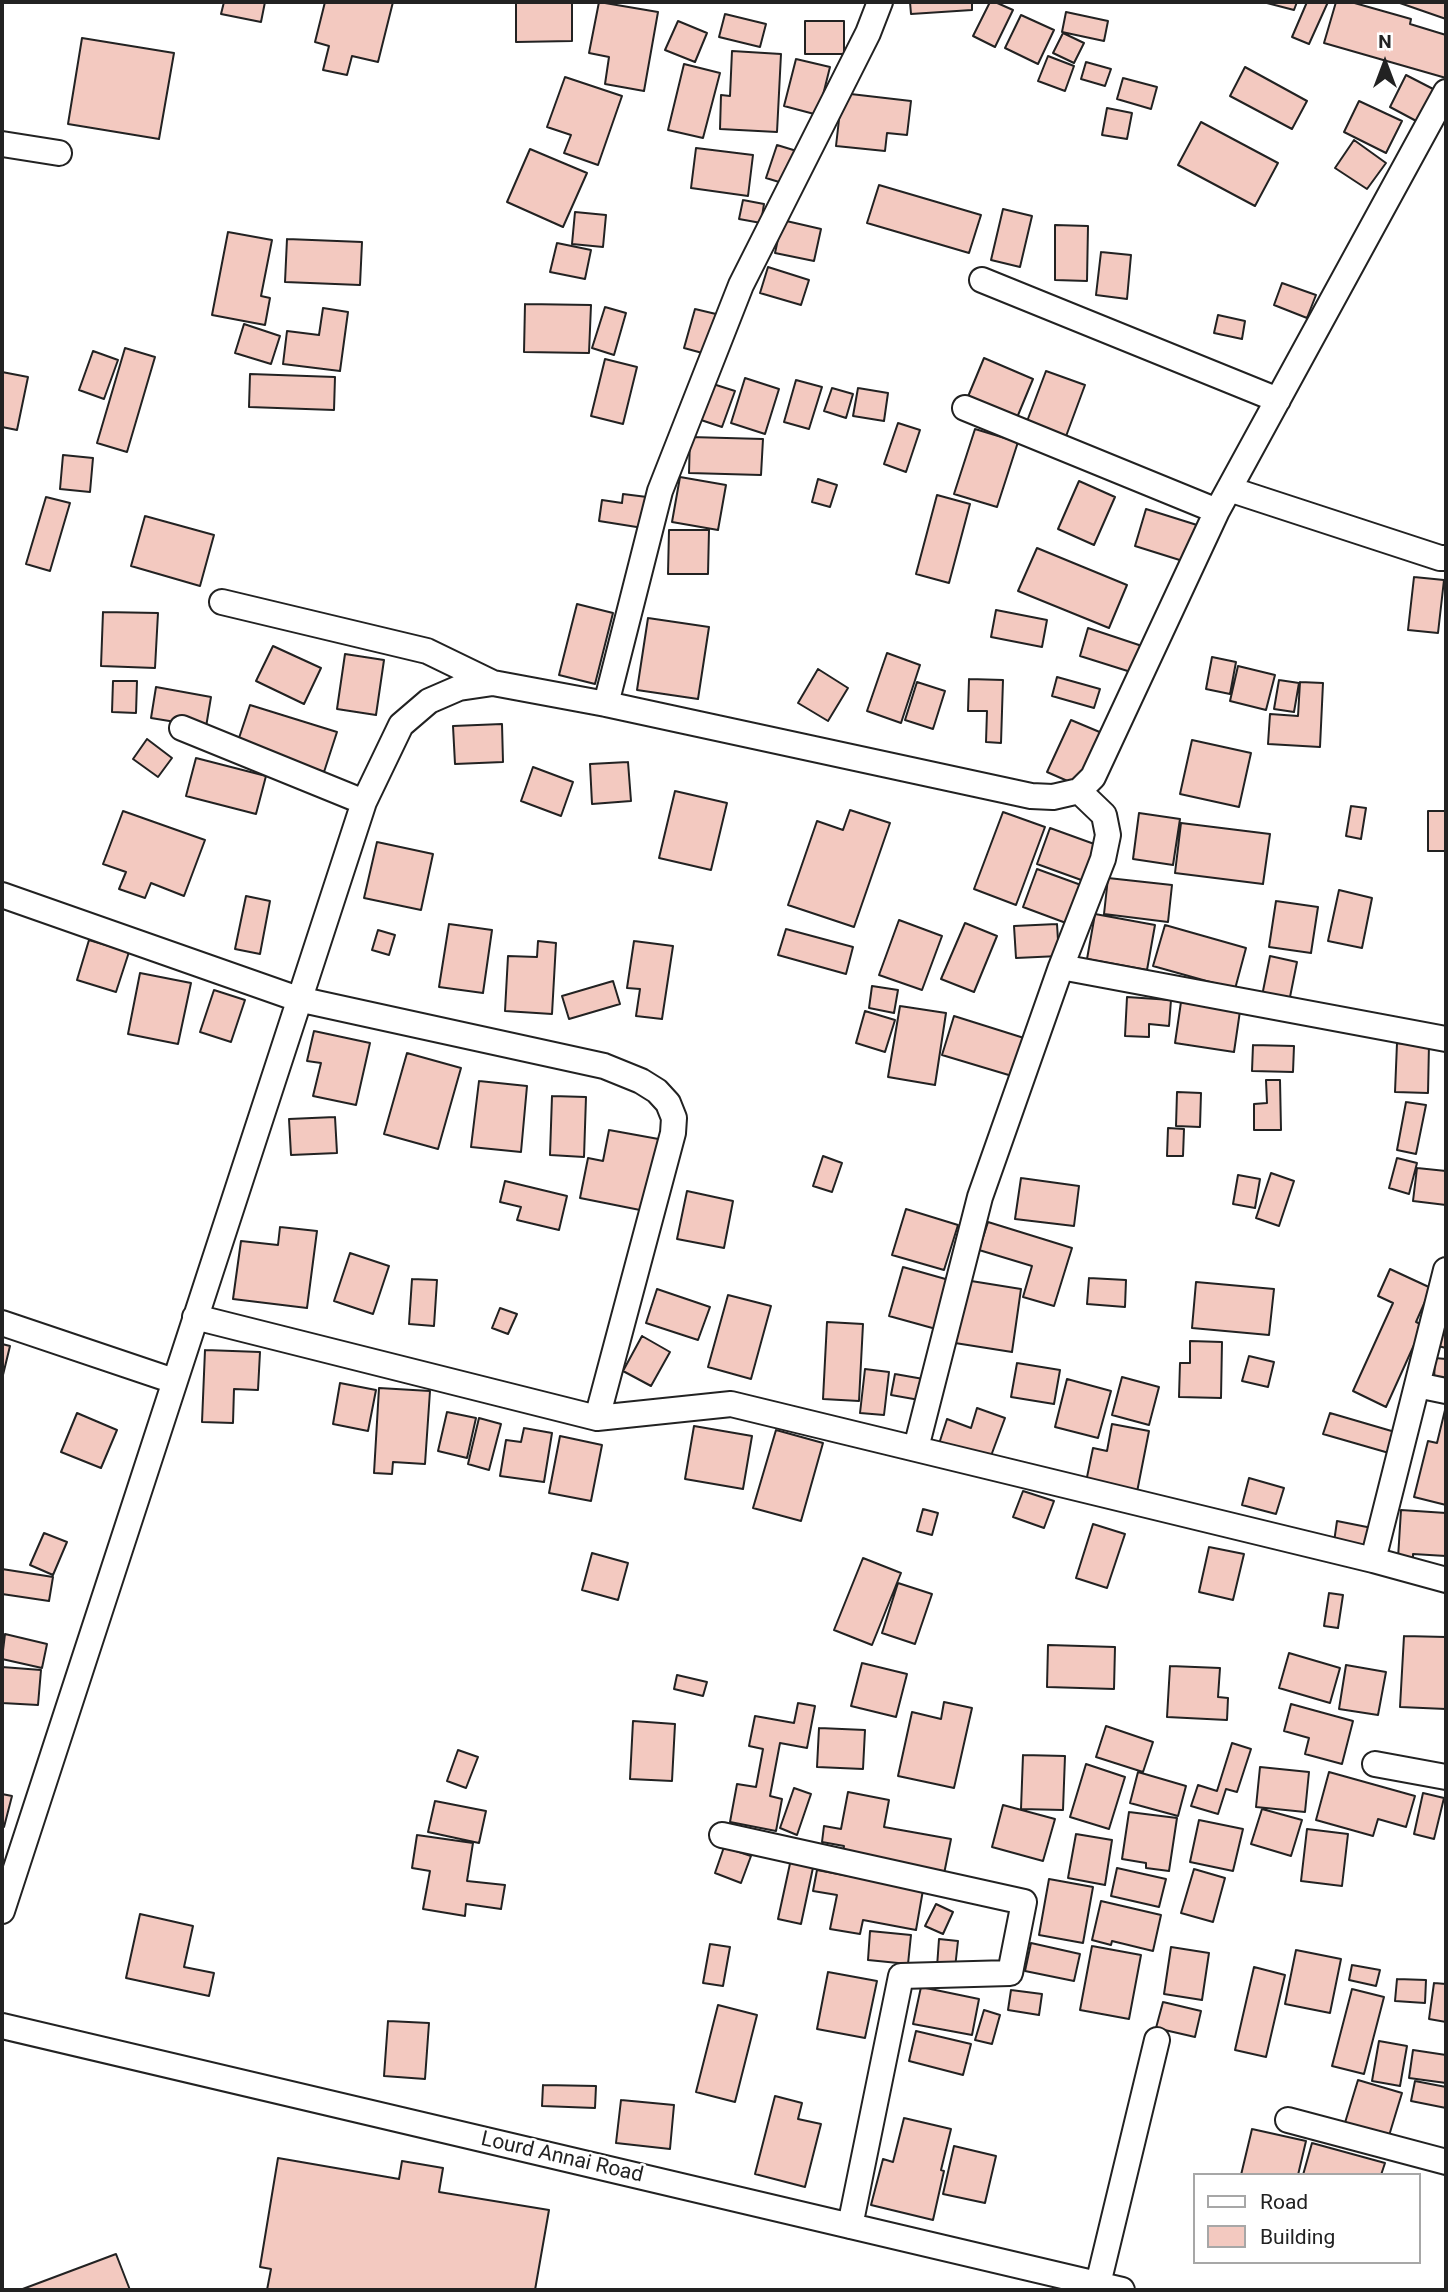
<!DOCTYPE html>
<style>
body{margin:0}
#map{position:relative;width:1448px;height:2292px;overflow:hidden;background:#fff;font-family:Roboto,sans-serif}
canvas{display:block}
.frame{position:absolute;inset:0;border:4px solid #222;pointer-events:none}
.legend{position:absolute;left:1193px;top:2173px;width:228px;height:91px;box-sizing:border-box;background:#fff;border:2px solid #a7a7a7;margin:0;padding:9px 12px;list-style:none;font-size:21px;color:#222}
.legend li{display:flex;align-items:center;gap:14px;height:35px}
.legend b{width:35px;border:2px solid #a7a7a7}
.north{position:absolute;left:1350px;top:28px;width:70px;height:70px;-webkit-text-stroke:5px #fff;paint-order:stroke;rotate:0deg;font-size:19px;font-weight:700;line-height:28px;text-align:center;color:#222}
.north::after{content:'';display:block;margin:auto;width:24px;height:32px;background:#222;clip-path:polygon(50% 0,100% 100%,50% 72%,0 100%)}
</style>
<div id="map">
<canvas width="1448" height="2292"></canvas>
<div class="frame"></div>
<ul class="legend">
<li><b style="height:9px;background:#fff"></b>Road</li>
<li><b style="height:19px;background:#f3c9c0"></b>Building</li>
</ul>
<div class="north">N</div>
</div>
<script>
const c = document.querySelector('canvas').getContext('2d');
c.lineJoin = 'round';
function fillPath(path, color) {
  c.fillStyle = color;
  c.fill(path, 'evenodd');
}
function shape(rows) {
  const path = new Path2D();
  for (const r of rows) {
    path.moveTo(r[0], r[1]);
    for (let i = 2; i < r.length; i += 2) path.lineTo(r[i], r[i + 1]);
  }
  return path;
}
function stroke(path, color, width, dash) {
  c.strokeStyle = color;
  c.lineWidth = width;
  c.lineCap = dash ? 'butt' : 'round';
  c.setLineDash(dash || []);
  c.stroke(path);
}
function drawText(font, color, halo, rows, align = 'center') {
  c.font = font + ' Roboto,sans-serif';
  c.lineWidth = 5;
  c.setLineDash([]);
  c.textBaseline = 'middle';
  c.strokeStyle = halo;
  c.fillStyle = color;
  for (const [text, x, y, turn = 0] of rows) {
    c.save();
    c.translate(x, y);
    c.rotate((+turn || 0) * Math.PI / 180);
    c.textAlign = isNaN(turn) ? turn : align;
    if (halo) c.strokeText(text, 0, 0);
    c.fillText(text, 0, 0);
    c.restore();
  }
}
const building = shape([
 [224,2,265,2,261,22,221,14,224,2],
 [325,2,393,2,378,62,352,56,347,75,323,70,329,46,315,42,325,2],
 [516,2,572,2,572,41,516,42,516,2],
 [599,2,658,12,644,91,605,84,609,57,589,53,599,2],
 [910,2,972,2,972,10,911,14,910,2],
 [990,2,995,2,1013,10,995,47,973,36,990,2],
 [1263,2,1297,2,1294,10,1263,2],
 [1307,2,1328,2,1309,44,1292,37,1307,2],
 [1336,2,1351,2,1411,19,1410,24,1446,35,1446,78,1324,43,1336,2],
 [1397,2,1446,2,1446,19,1397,2],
 [1066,12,1108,21,1104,41,1062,32,1066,12],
 [725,14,766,24,760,47,719,37,725,14],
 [1021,15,1054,30,1038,64,1005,48,1021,15],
 [678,21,707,33,695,62,665,50,678,21],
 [805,21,844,21,844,54,805,54,805,21],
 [1063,33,1084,43,1074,63,1053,53,1063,33],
 [82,38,174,53,159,139,68,124,82,38],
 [732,51,781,54,777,132,720,129,721,95,730,96,732,51],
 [1048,56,1074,66,1065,91,1038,81,1048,56],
 [796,59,830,67,818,115,784,106,796,59],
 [1086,62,1111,69,1105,86,1081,79,1086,62],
 [684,64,720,73,703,138,668,130,684,64],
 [1245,67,1307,101,1292,129,1230,96,1245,67],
 [1406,75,1437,91,1420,123,1390,107,1406,75],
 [565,77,622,96,598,165,564,153,571,135,547,127,565,77],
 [1123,78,1157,87,1151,109,1117,99,1123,78],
 [842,93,911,101,907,135,887,133,885,151,836,146,842,93],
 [1359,101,1402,121,1386,153,1344,132,1359,101],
 [1107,108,1132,113,1127,139,1102,135,1107,108],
 [1201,122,1278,163,1255,206,1178,165,1201,122],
 [1354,140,1386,163,1367,189,1335,168,1354,140],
 [777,145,800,152,789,185,766,178,777,145],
 [696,148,753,155,748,196,691,188,696,148],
 [530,149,587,173,563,227,507,202,530,149],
 [879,185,981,215,969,253,867,223,879,185],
 [743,200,764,204,761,223,739,219,743,200],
 [1003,209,1032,216,1020,267,991,260,1003,209],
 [575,212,606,215,603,247,572,244,575,212],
 [782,220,821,229,814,261,775,253,782,220],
 [1055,225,1088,226,1087,281,1055,280,1055,225],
 [228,232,272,240,261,296,270,298,265,325,212,315,228,232],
 [287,239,362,242,360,285,285,282,287,239],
 [557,243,591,250,585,279,550,272,557,243],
 [1101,252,1131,255,1127,299,1096,295,1101,252],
 [768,267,809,280,801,305,760,293,768,267],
 [1282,283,1316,295,1307,318,1274,305,1282,283],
 [525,304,591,305,589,353,524,352,525,304],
 [605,307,626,313,614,355,592,348,605,307],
 [323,308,348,312,340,371,283,364,287,331,319,335,323,308],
 [695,309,716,314,706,354,684,348,695,309],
 [1218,315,1245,321,1242,339,1214,333,1218,315],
 [244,324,280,336,271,364,235,353,244,324],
 [125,348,155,357,127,452,97,443,125,348],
 [93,351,118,360,104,399,79,390,93,351],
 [984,358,1033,379,1016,420,967,399,984,358],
 [605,359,637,367,623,424,591,416,605,359],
 [1046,371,1085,385,1065,439,1026,424,1046,371],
 [2,372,28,377,17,430,2,427,2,372],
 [250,374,335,377,334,410,249,407,250,374],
 [745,378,779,389,765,434,731,423,745,378],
 [796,380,822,387,809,429,784,422,796,380],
 [713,384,735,391,722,427,701,420,713,384],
 [832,388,853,394,846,418,824,411,832,388],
 [858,388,888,393,884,421,853,416,858,388],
 [898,423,920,430,906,472,884,464,898,423],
 [975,429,1018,442,997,507,954,494,975,429],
 [690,437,763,439,761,475,689,473,690,437],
 [63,455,93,458,90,492,60,489,63,455],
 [680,477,726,485,718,530,672,522,680,477],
 [818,479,837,485,830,507,812,502,818,479],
 [1079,481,1115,497,1094,545,1058,529,1079,481],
 [623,494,647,497,643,528,599,521,602,500,622,503,623,494],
 [937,495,970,504,949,583,916,574,937,495],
 [46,497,70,503,50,571,26,564,46,497],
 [1146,509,1197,525,1186,562,1135,546,1146,509],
 [145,516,214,535,200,586,131,566,145,516],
 [669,530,709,530,708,574,668,574,669,530],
 [1037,548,1127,585,1109,628,1018,591,1037,548],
 [1414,577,1444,580,1438,633,1408,630,1414,577],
 [577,604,613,613,595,684,559,675,577,604],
 [996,610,1047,620,1042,647,991,637,996,610],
 [103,612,158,613,155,668,101,666,103,612],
 [648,618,709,627,698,699,637,690,648,618],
 [1088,628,1142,646,1134,673,1080,656,1088,628],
 [273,646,321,668,304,704,256,681,273,646],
 [887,653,920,665,901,723,867,711,887,653],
 [345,654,384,660,376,715,337,709,345,654],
 [1212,657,1236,662,1230,694,1206,689,1212,657],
 [1238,666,1275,675,1266,710,1230,701,1238,666],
 [818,669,848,688,828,721,798,703,818,669],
 [1057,677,1100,689,1094,708,1052,696,1057,677],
 [969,679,1003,680,1001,743,986,742,987,711,968,711,969,679],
 [1279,680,1299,683,1294,712,1274,709,1279,680],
 [113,681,137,681,136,713,112,712,113,681],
 [917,682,945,691,933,729,905,720,917,682],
 [1300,682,1323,683,1320,747,1268,744,1270,714,1298,716,1300,682],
 [156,687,211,697,206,727,151,718,156,687],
 [250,705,337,732,324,772,237,744,250,705],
 [1071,720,1102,733,1079,786,1047,772,1071,720],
 [502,724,503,762,455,764,453,726,502,724],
 [147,739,172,758,158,777,133,759,147,739],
 [1192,740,1251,753,1239,807,1180,794,1192,740],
 [196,758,266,776,256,814,186,796,196,758],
 [628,762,631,801,592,804,590,764,628,762],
 [533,767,573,782,561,816,521,801,533,767],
 [675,791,727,803,711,870,659,858,675,791],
 [1351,806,1366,808,1361,839,1346,836,1351,806],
 [850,810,890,823,854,927,788,905,817,821,843,830,850,810],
 [123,811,205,840,184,896,151,883,145,898,119,889,126,872,103,864,123,811],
 [1428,811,1446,811,1446,851,1428,851,1428,811],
 [1003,812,1045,827,1016,905,974,889,1003,812],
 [1139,813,1180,819,1173,865,1133,859,1139,813],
 [1181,823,1270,834,1263,884,1175,873,1181,823],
 [1050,828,1097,845,1084,881,1037,864,1050,828],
 [377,842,433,854,421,910,364,898,377,842],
 [1037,869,1081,885,1066,923,1023,907,1037,869],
 [1108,878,1172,885,1168,922,1104,914,1108,878],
 [1339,890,1372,898,1362,948,1328,941,1339,890],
 [246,896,270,901,260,954,235,949,246,896],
 [1276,901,1318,907,1311,953,1269,947,1276,901],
 [1095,914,1155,925,1147,970,1087,959,1095,914],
 [899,920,942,936,922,990,879,975,899,920],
 [965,923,997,936,974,992,941,979,965,923],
 [449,924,492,930,483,993,439,987,449,924],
 [1057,924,1059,956,1016,958,1014,926,1057,924],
 [1165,925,1246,948,1235,989,1153,966,1165,925],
 [786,929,853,947,846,974,778,955,786,929],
 [378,930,395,935,389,955,372,950,378,930],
 [89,940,129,952,116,992,77,980,89,940],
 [538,941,556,943,552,1014,505,1011,508,956,537,957,538,941],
 [634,941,673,946,662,1019,636,1016,640,989,627,988,634,941],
 [1270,956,1297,962,1288,1007,1261,1001,1270,956],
 [140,973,191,983,178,1044,128,1034,140,973],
 [613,981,620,1004,569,1019,562,996,613,981],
 [872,986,898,990,894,1013,869,1008,872,986],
 [214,990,245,1000,231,1042,200,1032,214,990],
 [1127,997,1171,1000,1169,1026,1149,1024,1149,1037,1125,1036,1127,997],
 [1181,1002,1240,1011,1234,1052,1175,1043,1181,1002],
 [900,1006,946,1013,935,1085,888,1077,900,1006],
 [865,1011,895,1020,885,1052,856,1043,865,1011],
 [954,1016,1024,1038,1012,1076,942,1055,954,1016],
 [314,1031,370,1043,356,1105,313,1096,321,1063,307,1061,314,1031],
 [1397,1043,1429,1044,1428,1093,1395,1092,1397,1043],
 [1253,1045,1294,1046,1293,1072,1252,1071,1253,1045],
 [407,1053,461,1068,438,1149,384,1134,407,1053],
 [1266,1080,1280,1080,1281,1130,1254,1130,1254,1104,1267,1103,1266,1080],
 [479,1081,527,1086,521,1152,471,1147,479,1081],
 [1177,1092,1201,1093,1200,1127,1176,1126,1177,1092],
 [552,1096,586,1097,584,1157,550,1155,552,1096],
 [1406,1102,1426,1105,1416,1154,1397,1150,1406,1102],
 [335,1117,337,1153,291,1155,289,1119,335,1117],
 [1168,1128,1184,1129,1183,1156,1167,1156,1168,1128],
 [609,1130,664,1140,650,1212,580,1198,588,1158,603,1161,609,1130],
 [823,1156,842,1163,832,1192,813,1186,823,1156],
 [1397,1158,1417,1163,1409,1194,1389,1188,1397,1158],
 [1417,1168,1446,1171,1446,1205,1413,1201,1417,1168],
 [1271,1173,1294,1181,1279,1226,1256,1218,1271,1173],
 [1238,1175,1260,1179,1255,1208,1233,1204,1238,1175],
 [1021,1178,1079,1186,1074,1226,1015,1219,1021,1178],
 [505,1181,567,1196,559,1230,517,1220,521,1207,500,1202,505,1181],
 [687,1191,733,1201,724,1248,677,1239,687,1191],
 [906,1209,958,1225,944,1270,892,1255,906,1209],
 [988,1222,1072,1248,1054,1306,1023,1297,1032,1266,979,1250,988,1222],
 [280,1227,317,1231,307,1308,233,1299,241,1241,278,1245,280,1227],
 [350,1253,389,1266,373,1314,334,1301,350,1253],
 [903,1267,949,1280,936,1329,889,1316,903,1267],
 [1390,1269,1431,1288,1416,1322,1423,1325,1386,1407,1353,1391,1393,1303,1378,1296,1390,1269],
 [1089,1278,1126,1280,1125,1307,1087,1304,1089,1278],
 [412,1279,437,1280,434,1326,409,1324,412,1279],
 [965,1280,1021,1289,1012,1352,955,1343,965,1280],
 [1196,1282,1274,1289,1269,1335,1192,1328,1196,1282],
 [657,1289,710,1307,698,1340,646,1323,657,1289],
 [728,1295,771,1306,751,1379,708,1367,728,1295],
 [500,1308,517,1314,508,1334,492,1328,500,1308],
 [1446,1320,1446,1348,1438,1346,1446,1320],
 [827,1322,863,1324,859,1401,823,1399,827,1322],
 [642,1336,670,1352,651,1386,623,1371,642,1336],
 [1190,1341,1222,1342,1221,1398,1179,1397,1180,1363,1190,1363,1190,1341],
 [2,1344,10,1346,2,1379,2,1344],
 [205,1350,260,1352,258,1390,234,1389,233,1423,202,1422,205,1350],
 [1249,1356,1274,1362,1268,1387,1242,1381,1249,1356],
 [1435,1358,1446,1359,1446,1382,1434,1381,1435,1358],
 [1017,1363,1060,1370,1054,1404,1011,1397,1017,1363],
 [865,1369,889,1372,884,1415,860,1413,865,1369],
 [895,1374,929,1380,925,1401,891,1395,895,1374],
 [1122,1377,1159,1387,1149,1425,1112,1415,1122,1377],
 [1067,1379,1111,1391,1098,1438,1055,1427,1067,1379],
 [340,1383,376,1390,368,1431,333,1424,340,1383],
 [379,1388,430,1391,425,1464,393,1462,392,1474,374,1473,379,1388],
 [977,1408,1005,1418,988,1464,938,1447,947,1419,971,1428,977,1408],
 [1445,1410,1446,1411,1446,1505,1414,1497,1428,1441,1437,1443,1445,1410],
 [447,1412,476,1418,467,1458,438,1451,447,1412],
 [77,1413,117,1430,101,1468,61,1452,77,1413],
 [1330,1413,1395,1432,1389,1453,1323,1434,1330,1413],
 [479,1418,501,1424,489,1470,468,1464,479,1418],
 [1112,1424,1149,1431,1137,1492,1086,1482,1093,1448,1107,1451,1112,1424],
 [694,1426,752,1436,743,1489,685,1479,694,1426],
 [524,1428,552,1433,544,1482,500,1476,506,1440,521,1442,524,1428],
 [776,1430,823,1443,801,1521,753,1508,776,1430],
 [560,1436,602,1445,591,1501,549,1493,560,1436],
 [1249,1478,1284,1488,1276,1514,1242,1505,1249,1478],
 [1023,1491,1054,1501,1044,1528,1013,1517,1023,1491],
 [923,1509,938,1513,932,1535,917,1531,923,1509],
 [1401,1510,1446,1513,1446,1556,1413,1554,1413,1559,1398,1558,1401,1510],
 [1337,1521,1372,1528,1369,1549,1334,1542,1337,1521],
 [1093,1524,1125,1534,1107,1588,1076,1578,1093,1524],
 [44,1533,67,1542,53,1575,30,1565,44,1533],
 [1209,1547,1244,1554,1233,1600,1199,1592,1209,1547],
 [592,1553,628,1563,618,1600,582,1590,592,1553],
 [863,1558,901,1573,872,1645,834,1630,863,1558],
 [2,1569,53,1577,49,1601,2,1594,2,1569],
 [898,1583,932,1594,915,1644,882,1633,898,1583],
 [1329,1593,1343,1595,1338,1628,1324,1626,1329,1593],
 [5,1634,47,1644,42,1668,2,1659,5,1634],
 [1404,1636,1446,1637,1446,1709,1400,1707,1404,1636],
 [1048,1645,1115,1647,1114,1689,1047,1687,1048,1645],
 [1289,1653,1340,1668,1330,1703,1279,1688,1289,1653],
 [862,1663,907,1674,896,1717,851,1706,862,1663],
 [1346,1665,1386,1672,1378,1715,1339,1709,1346,1665],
 [1170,1666,1220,1668,1218,1697,1228,1698,1227,1720,1167,1717,1170,1666],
 [2,1667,41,1670,38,1705,2,1703,2,1667],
 [677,1675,707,1682,703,1696,674,1689,677,1675],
 [944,1702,972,1708,954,1788,898,1776,912,1712,941,1719,944,1702],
 [798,1703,815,1706,807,1748,780,1743,770,1796,782,1799,776,1831,730,1822,737,1784,756,1787,763,1749,749,1746,755,1716,794,1723,798,1703],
 [1291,1704,1353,1721,1342,1764,1305,1754,1309,1738,1284,1731,1291,1704],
 [633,1721,675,1724,672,1781,630,1779,633,1721],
 [1106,1726,1153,1742,1143,1772,1096,1757,1106,1726],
 [819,1728,865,1730,863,1769,817,1767,819,1728],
 [1232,1743,1251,1749,1237,1792,1226,1789,1218,1814,1191,1806,1198,1785,1217,1791,1232,1743],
 [458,1750,478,1757,466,1788,447,1781,458,1750],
 [1023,1755,1065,1756,1063,1810,1021,1809,1023,1755],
 [1086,1764,1125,1777,1109,1829,1070,1817,1086,1764],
 [1260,1767,1309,1772,1305,1812,1256,1807,1260,1767],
 [1138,1772,1186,1786,1178,1816,1130,1803,1138,1772],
 [1329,1772,1415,1796,1406,1827,1378,1819,1373,1836,1316,1820,1329,1772],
 [794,1788,811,1794,797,1835,780,1828,794,1788],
 [848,1792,889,1800,884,1827,951,1839,944,1874,842,1856,844,1846,822,1842,824,1826,841,1829,848,1792],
 [1423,1793,1444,1798,1434,1839,1414,1834,1423,1793],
 [2,1794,12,1796,4,1827,2,1827,2,1794],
 [435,1801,486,1811,479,1843,428,1832,435,1801],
 [1003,1805,1055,1819,1043,1861,992,1847,1003,1805],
 [1262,1809,1302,1820,1291,1856,1251,1844,1262,1809],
 [1129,1812,1177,1818,1169,1871,1146,1868,1146,1863,1122,1859,1129,1812],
 [1199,1820,1243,1829,1233,1871,1190,1862,1199,1820],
 [1307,1829,1348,1834,1342,1886,1301,1881,1307,1829],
 [1076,1834,1112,1840,1105,1885,1068,1878,1076,1834],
 [417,1835,473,1843,467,1881,505,1885,501,1909,466,1904,465,1916,423,1909,430,1871,412,1868,417,1835],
 [724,1847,751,1856,741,1883,715,1873,724,1847],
 [791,1859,814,1863,801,1924,778,1919,791,1859],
 [1117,1868,1166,1879,1159,1907,1111,1896,1117,1868],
 [1194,1869,1225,1878,1213,1922,1181,1913,1194,1869],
 [817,1870,923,1890,916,1930,863,1920,860,1934,830,1929,837,1895,813,1891,817,1870],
 [1049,1879,1093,1887,1083,1943,1039,1935,1049,1879],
 [1101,1901,1161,1915,1153,1951,1112,1941,1111,1945,1092,1940,1101,1901],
 [936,1904,953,1912,943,1934,925,1926,936,1904],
 [140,1914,193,1926,184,1967,214,1973,209,1996,126,1978,140,1914],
 [870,1931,911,1935,908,1964,868,1960,870,1931],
 [939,1939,958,1941,955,1968,937,1967,939,1939],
 [1031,1943,1080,1954,1074,1981,1025,1971,1031,1943],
 [710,1944,730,1947,723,1986,703,1983,710,1944],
 [1092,1946,1141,1955,1129,2019,1080,2010,1092,1946],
 [1171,1947,1209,1953,1202,2000,1164,1994,1171,1947],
 [1296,1950,1341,1959,1330,2013,1285,2004,1296,1950],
 [1352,1965,1380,1970,1376,1986,1349,1980,1352,1965],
 [1254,1967,1285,1975,1266,2057,1235,2050,1254,1967],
 [828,1972,877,1981,865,2038,817,2029,828,1972],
 [1397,1979,1426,1980,1425,2003,1395,2001,1397,1979],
 [1434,1983,1446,1984,1446,2022,1429,2019,1434,1983],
 [921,1987,979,1999,972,2035,913,2024,921,1987],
 [1352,1989,1384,1997,1364,2074,1332,2066,1352,1989],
 [1011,1990,1042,1994,1039,2015,1008,2010,1011,1990],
 [1163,2002,1201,2011,1195,2037,1156,2028,1163,2002],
 [718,2005,757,2015,735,2102,696,2092,718,2005],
 [984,2010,1000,2015,992,2044,975,2040,984,2010],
 [388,2021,429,2023,425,2079,384,2076,388,2021],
 [916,2031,971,2044,963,2075,909,2061,916,2031],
 [1379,2041,1407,2046,1400,2086,1372,2081,1379,2041],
 [1413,2050,1446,2055,1446,2083,1409,2078,1413,2050],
 [1358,2080,1402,2093,1388,2139,1344,2126,1358,2080],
 [1415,2081,1446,2087,1446,2108,1411,2101,1415,2081],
 [543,2085,596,2086,595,2108,542,2106,543,2085],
 [775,2096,802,2103,798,2119,821,2124,805,2187,755,2174,775,2096],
 [621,2100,674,2105,670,2149,616,2143,621,2100],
 [904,2118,951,2129,941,2170,944,2171,933,2220,871,2205,883,2159,893,2162,904,2118],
 [1252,2129,1306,2141,1298,2175,1241,2175,1252,2129],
 [1312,2143,1385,2163,1381,2175,1303,2175,1312,2143],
 [954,2146,996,2156,985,2203,943,2194,954,2146],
 [278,2158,399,2179,402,2161,443,2168,439,2192,549,2210,535,2290,267,2290,271,2269,260,2267,278,2158],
 [116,2254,130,2290,20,2290,116,2254]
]);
fillPath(building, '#f3c9c0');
stroke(building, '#222', 2);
const street = shape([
 [2,144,59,153],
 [982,280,1278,400],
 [965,408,1217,511],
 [1229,489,1440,558,1446,558],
 [222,602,427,651,493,683],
 [606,704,660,491,741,285,868,33,880,2],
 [182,728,364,802],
 [2,895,298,999,604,1066,641,1081,657,1091,668,1103,674,1118,673,1133,597,1418],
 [1061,967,1446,1039],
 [195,1317,597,1418,731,1404,1373,1560,1446,1580],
 [2,1323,174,1381],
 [1417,1385,1446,1391],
 [916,1448,980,1197,1061,967,1103,859,1108,835,1104,815,1079,791],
 [1373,1560,1446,1270],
 [1375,1764,1446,1777],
 [722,1835,1024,1902,1010,1973,901,1976,850,2226],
 [2,1911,364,802,401,725,429,701,459,688,493,683,606,704,1031,796,1053,797,1079,791,1093,777,1217,511,1446,92],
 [2,2026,1122,2290],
 [1288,2120,1446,2162],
 [1098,2284,1157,2040]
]);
stroke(street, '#222', 28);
stroke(street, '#fff', 24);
drawText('21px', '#222', '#fff', [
 ["Lourd Annai Road",562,2158,13]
]);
</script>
